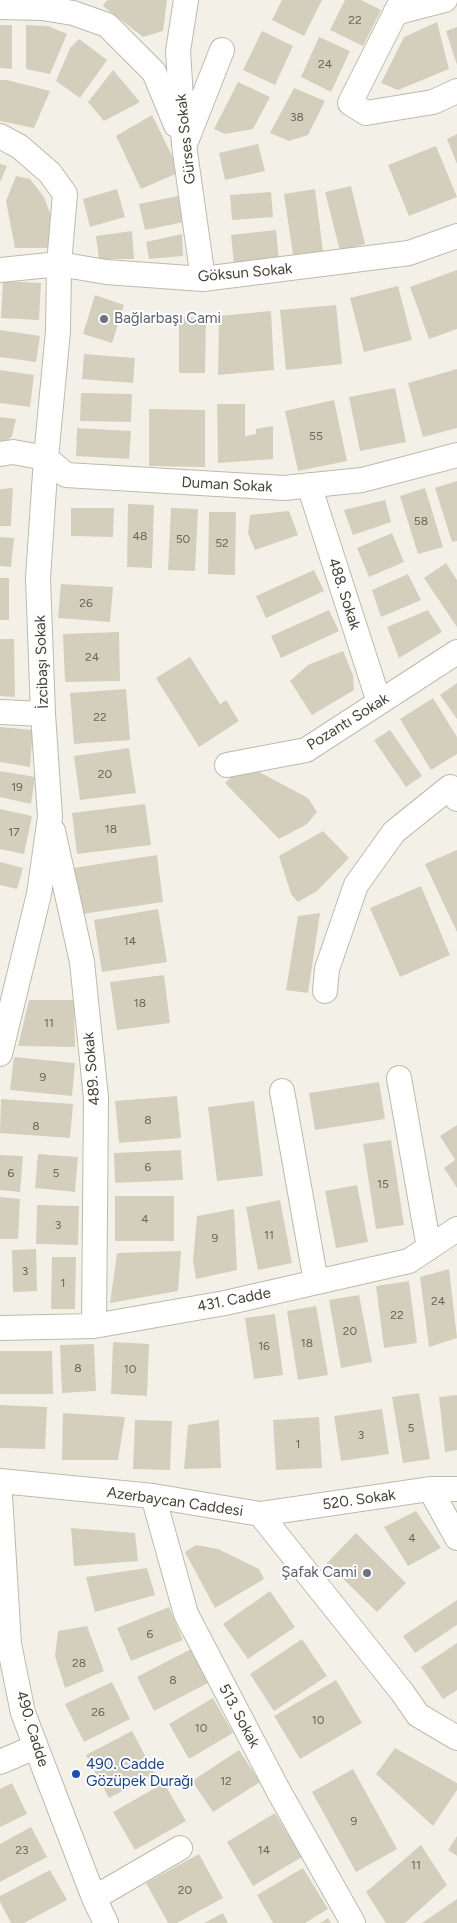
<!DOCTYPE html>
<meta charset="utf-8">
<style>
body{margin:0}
canvas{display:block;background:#f3f1e7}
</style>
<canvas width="457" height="1923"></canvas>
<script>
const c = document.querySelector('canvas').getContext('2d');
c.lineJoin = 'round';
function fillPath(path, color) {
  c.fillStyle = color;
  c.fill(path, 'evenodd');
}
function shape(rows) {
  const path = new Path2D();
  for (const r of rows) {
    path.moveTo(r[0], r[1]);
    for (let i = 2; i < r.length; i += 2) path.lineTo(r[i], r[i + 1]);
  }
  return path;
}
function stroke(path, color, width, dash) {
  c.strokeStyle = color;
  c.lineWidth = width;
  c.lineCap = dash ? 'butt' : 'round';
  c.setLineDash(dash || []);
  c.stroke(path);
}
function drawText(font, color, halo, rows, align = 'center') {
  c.font = font + ' Figtree,sans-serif';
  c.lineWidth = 4;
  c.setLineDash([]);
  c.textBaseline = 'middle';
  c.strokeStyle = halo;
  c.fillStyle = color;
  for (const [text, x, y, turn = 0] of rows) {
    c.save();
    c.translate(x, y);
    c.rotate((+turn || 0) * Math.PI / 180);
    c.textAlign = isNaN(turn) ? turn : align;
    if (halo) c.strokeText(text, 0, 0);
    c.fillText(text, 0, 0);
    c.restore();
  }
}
fillPath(shape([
 [107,0,167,0,163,31,143,37,103,6],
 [282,0,322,0,304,36,272,20],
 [345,0,361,0,381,10,363,46,330,30],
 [437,22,449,69,398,90,381,83,404,37],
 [0,25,12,25,12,69,0,68],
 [26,25,48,26,67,34,50,74,26,69],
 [457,27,457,65,446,31],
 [262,31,293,46,275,85,243,70],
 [319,37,350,51,331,92,301,77],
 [79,39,107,60,80,98,56,81,70,48],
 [113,70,140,102,104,121,88,102],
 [0,80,7,80,50,91,34,128,0,121],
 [238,82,270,97,253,129,225,134,214,129],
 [294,88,325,101,308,135,289,141,270,133],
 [152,115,180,172,141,189,116,136],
 [457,134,457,164,447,139],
 [258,144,265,171,225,180,219,153],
 [436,146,457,197,409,216,388,165],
 [0,164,7,166,0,182],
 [16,176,30,179,44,197,53,221,52,248,15,248,6,201],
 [351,186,365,244,340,251,325,192],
 [117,189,125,217,90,227,83,199],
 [315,189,323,251,293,255,284,194],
 [271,192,273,217,232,220,230,195],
 [178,196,184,222,145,230,139,204],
 [276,230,279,260,234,265,231,235],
 [132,231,134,259,99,259,96,236],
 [182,234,183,256,149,259,146,242],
 [457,270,457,329,429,339,410,287],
 [3,281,41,283,39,320,1,318],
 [398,286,412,340,364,352,350,298],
 [95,295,124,305,112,343,83,334],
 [336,305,342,364,286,370,280,310],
 [271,311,274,370,218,375,219,316],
 [179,317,206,318,205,373,179,373],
 [0,330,40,336,36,362,0,357],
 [84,354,135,358,133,383,82,379],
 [457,369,457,428,423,437,408,383],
 [0,370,34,375,30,407,0,403],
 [395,388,406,442,360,451,349,397],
 [81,393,132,394,131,422,80,421],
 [334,400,347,461,298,471,285,411],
 [217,404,245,404,245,436,256,434,256,429,273,426,273,459,218,463],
 [149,409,205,410,205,467,149,466],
 [0,417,16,419,12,436,7,441,0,442],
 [77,428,131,431,129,459,76,456],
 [457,481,457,541,452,542,435,488],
 [13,488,11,526,0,526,0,489],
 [425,488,443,547,418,554,400,496],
 [385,500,391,522,353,535,344,510],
 [128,504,154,505,152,568,127,567],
 [71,508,114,508,113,537,71,536],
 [171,508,198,509,195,571,168,570],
 [289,511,298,535,255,550,248,533,250,515],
 [209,512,236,512,235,575,208,574],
 [392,533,404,562,369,577,357,548],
 [0,537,14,538,11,567,0,566],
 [446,563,457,580,457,627,424,578],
 [314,570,324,591,266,618,256,596],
 [408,574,421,600,381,617,372,590],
 [0,578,9,578,9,620,0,620],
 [61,584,113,587,110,622,58,618],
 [329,610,339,631,281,658,271,636],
 [428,610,442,632,399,658,387,627],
 [119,632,120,681,65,682,63,634],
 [0,639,14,639,15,697,0,696],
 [343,651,353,675,354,690,312,715,290,681,308,665],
 [190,657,220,704,226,700,239,721,199,747,156,678],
 [457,683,457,719,440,695],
 [126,689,130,740,74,744,70,693],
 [433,698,457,737,457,754,431,770,400,719],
 [0,727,33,730,30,767,0,762],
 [390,730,422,776,406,787,374,740],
 [129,748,136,793,80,800,74,756],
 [248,766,308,798,317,812,307,824,279,839,225,783,235,773],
 [0,771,35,777,31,804,0,797],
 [145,804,151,845,77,854,72,813],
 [0,809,32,816,24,854,0,849],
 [323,831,349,858,317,891,298,902,291,894,279,856],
 [457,850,457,932,425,864],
 [157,855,163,902,82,914,73,868],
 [0,862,23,868,17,889,0,885],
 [421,886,450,955,400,977,370,908],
 [158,909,167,962,102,972,94,920],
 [320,913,308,993,286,990,298,916],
 [164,975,170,1023,117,1030,110,982],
 [29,1000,74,1000,75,1047,18,1046],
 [14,1057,75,1063,72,1096,10,1090],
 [379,1082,385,1119,315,1130,309,1093],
 [177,1096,181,1138,119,1143,115,1101],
 [1,1099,73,1104,70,1138,0,1133],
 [254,1101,263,1176,217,1181,208,1107],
 [457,1125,457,1188,444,1168,455,1160,440,1136],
 [391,1140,404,1225,376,1229,363,1144],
 [181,1150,183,1180,115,1183,114,1153],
 [38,1154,78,1157,75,1192,35,1188],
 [0,1155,23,1156,20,1192,0,1190],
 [357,1185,368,1242,336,1248,325,1191],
 [115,1196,174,1196,174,1241,115,1241],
 [0,1197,20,1199,18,1239,0,1239],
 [280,1200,292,1263,258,1270,246,1207],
 [37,1205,79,1206,78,1245,36,1244],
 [234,1209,237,1270,196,1279,193,1260,197,1216],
 [36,1249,37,1291,13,1292,12,1250],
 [181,1251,178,1291,110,1303,117,1253],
 [52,1257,76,1257,75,1309,51,1309],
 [449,1269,457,1338,429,1347,420,1277],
 [409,1281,417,1343,384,1348,376,1286],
 [359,1295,372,1362,341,1368,329,1300],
 [316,1306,328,1375,298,1380,287,1311],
 [275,1314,283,1375,254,1379,245,1318],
 [113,1342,149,1344,147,1396,111,1394],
 [94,1344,96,1391,62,1393,60,1345],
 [0,1351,52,1351,53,1394,0,1394],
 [419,1393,430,1459,403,1463,392,1397],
 [457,1395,457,1450,445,1452,439,1397],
 [0,1405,47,1407,45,1449,0,1448],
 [382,1409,389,1454,341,1461,334,1416],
 [63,1413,125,1417,118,1460,62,1460],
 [319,1417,322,1468,276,1470,273,1420],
 [135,1420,172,1421,170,1470,133,1469],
 [219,1420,221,1468,184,1469,188,1425],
 [416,1511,441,1548,408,1566,384,1527],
 [71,1528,135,1533,138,1561,74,1566],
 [356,1533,406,1583,377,1612,327,1563],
 [196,1545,218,1549,259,1569,264,1579,215,1608,185,1552],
 [147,1568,155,1595,95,1612,86,1577],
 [270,1591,295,1627,248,1659,223,1624],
 [457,1600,457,1625,415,1653,403,1636],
 [169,1607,183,1640,131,1661,117,1628],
 [87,1626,104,1671,65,1688,55,1656,58,1631],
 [302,1639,327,1676,274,1711,250,1674],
 [457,1643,457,1690,443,1699,421,1667],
 [191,1649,208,1683,154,1711,137,1677],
 [336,1680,362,1723,300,1759,274,1716],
 [112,1682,130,1719,84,1742,65,1704],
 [213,1698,233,1733,189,1759,169,1724],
 [132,1731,155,1774,109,1798,86,1755],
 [395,1748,457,1783,457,1790,433,1826,376,1774],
 [239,1750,260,1782,213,1812,192,1781],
 [353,1769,397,1849,356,1872,312,1792],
 [12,1783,27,1814,0,1827,0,1789],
 [164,1783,186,1821,135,1850,113,1812],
 [275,1813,302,1857,253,1886,227,1842],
 [31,1827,47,1857,0,1882,0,1844],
 [457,1836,457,1856,448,1850],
 [421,1845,447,1885,405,1923,386,1923,366,1892],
 [199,1854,223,1898,177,1923,168,1923,146,1883],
 [303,1868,328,1909,305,1923,273,1923,257,1895],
 [50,1870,67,1900,24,1923,11,1923,0,1902,0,1896],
 [457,1899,457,1923,422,1923],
 [223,1913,228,1923,204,1923],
 [328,1918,331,1923,320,1923]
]), '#d4cfbd');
const minor = shape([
 [186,0,178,51,184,145,203,279],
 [402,0,350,103,366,113,433,102,457,91],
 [0,7,42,8,73,13,107,25,154,72,176,125],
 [395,13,445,0],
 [0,136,20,147,50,173,65,194,59,264,58,331,46,458,38,578,43,714,50,817,39,894,0,1054],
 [187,139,222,50],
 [0,270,59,264,106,272,203,279,409,253,457,236],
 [0,454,13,452,46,458,66,475,284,488,362,480,457,455],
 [309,485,379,702],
 [0,712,43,714],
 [227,765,306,750,457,652],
 [53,831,82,962,96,1098,94,1326],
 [325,991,327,969,356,885,394,832,450,787,457,799],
 [399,1078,429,1248],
 [282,1091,316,1282],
 [0,1328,94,1326,225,1303,409,1261,457,1229],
 [0,1481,153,1496,260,1514,402,1692,418,1715,457,1738],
 [430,1489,457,1538],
 [0,1495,9,1644,23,1713,94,1898,106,1923],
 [153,1496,186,1614,278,1790,353,1923],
 [260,1514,430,1489,457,1489],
 [0,1762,35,1747],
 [94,1898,180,1848]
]);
stroke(minor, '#bebaaa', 26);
stroke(minor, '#fff', 24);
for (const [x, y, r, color] of [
 [104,319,5,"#6b7280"],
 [367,1573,5,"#6b7280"],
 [76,1774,5,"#1a4fb4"]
]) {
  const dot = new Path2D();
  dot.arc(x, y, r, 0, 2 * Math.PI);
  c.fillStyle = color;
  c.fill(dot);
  stroke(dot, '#fff', 2);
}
drawText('12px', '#6a6558', null, [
 ["22",355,20],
 ["24",325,64],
 ["38",297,117],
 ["55",316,436],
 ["58",421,521],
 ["48",140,536],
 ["50",183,539],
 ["52",222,543],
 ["26",86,603],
 ["24",92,657],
 ["22",100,717],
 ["20",105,774],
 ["19",17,787],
 ["18",111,829],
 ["17",14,832],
 ["14",130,941],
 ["18",140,1003],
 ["11",49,1023],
 ["9",43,1077],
 ["8",148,1120],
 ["8",36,1126],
 ["6",148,1167],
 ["6",11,1173],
 ["5",56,1173],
 ["15",383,1184],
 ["4",145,1219],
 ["3",58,1225],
 ["11",269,1235],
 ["9",215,1238],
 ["3",25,1271],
 ["1",63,1283],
 ["24",438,1301],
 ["22",397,1315],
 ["20",350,1331],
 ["18",307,1343],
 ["16",264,1346],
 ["8",78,1368],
 ["10",130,1369],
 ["5",411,1428],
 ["3",361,1435],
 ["1",298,1444],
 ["4",412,1538],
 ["6",150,1634],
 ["28",79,1663],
 ["8",173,1680],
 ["26",98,1712],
 ["10",318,1720],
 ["10",201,1728],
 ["12",226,1781],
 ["9",354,1821],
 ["23",22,1850],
 ["14",264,1850],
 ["11",416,1865],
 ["20",185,1890]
]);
drawText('15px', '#464236', '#fff', [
 ["Gürses Sokak",186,139,-96],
 ["Göksun Sokak",245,273,-5],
 ["Duman Sokak",227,485,3],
 ["488. Sokak",344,594,72],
 ["İzcibaşı Sokak",42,662,-92],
 ["Pozantı Sokak",348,722,-32],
 ["489. Sokak",92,1069,-95],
 ["431. Cadde",234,1300,-11],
 ["520. Sokak",359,1500,-8],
 ["Azerbaycan Caddesi",175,1502,8],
 ["513. Sokak",239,1716,62],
 ["490. Cadde",32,1729,73]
]);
drawText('15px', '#5b616d', '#fff', [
 ["Bağlarbaşı Cami",114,319],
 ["Şafak Cami",357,1573,"right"]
], 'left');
drawText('15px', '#164399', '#fff', [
 ["490. Cadde",86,1765],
 ["Gözüpek Durağı",86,1782]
], 'left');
</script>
